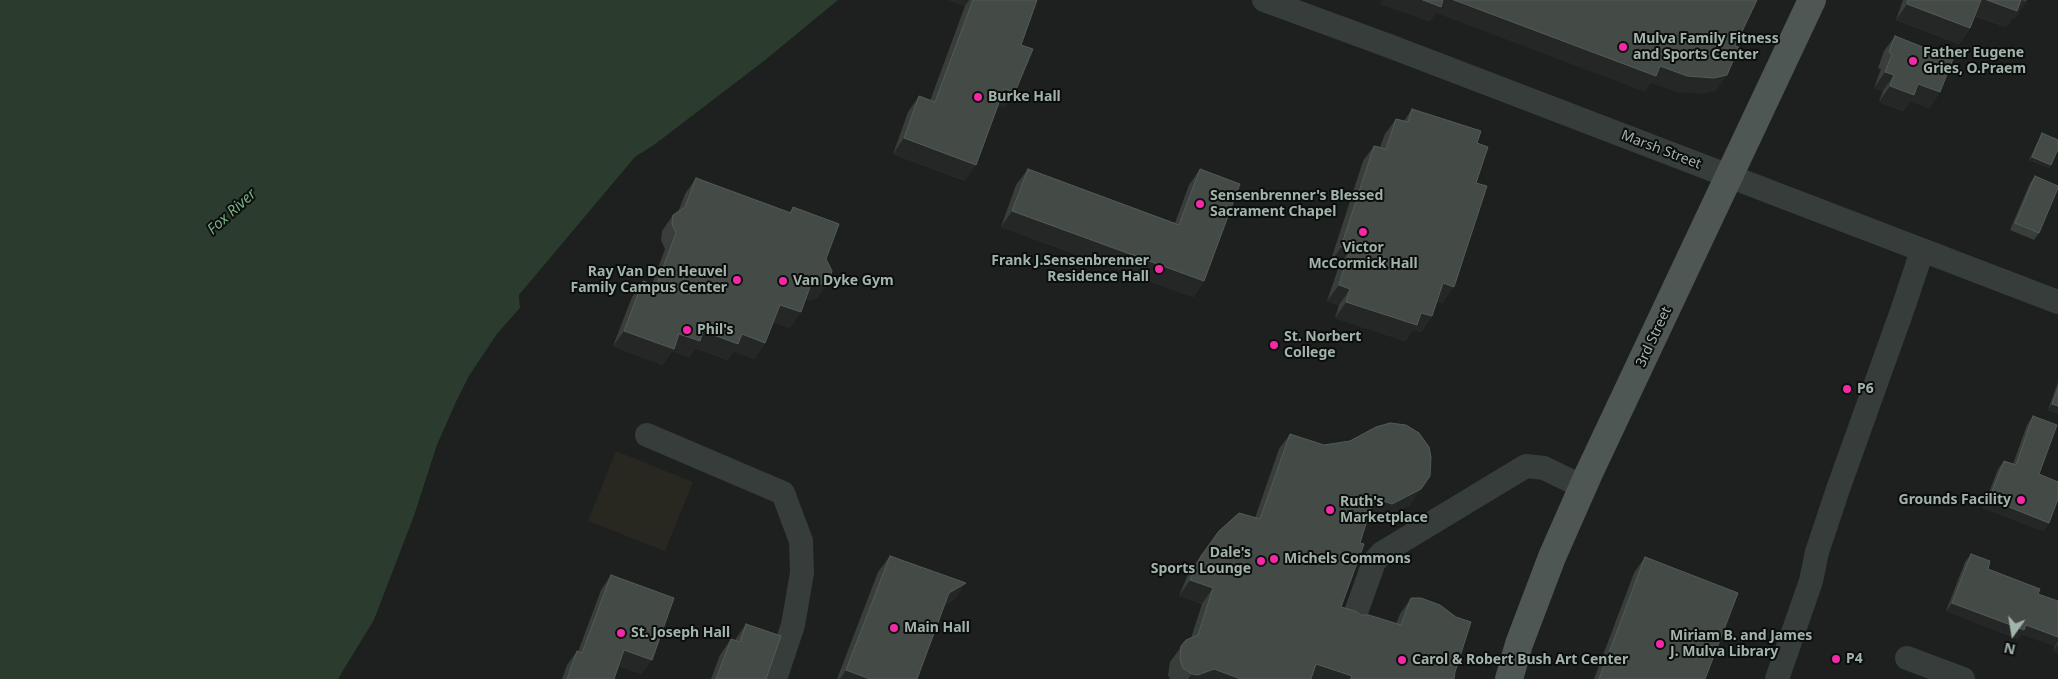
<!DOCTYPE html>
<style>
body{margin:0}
#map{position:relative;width:2058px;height:679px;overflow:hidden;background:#111313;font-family:"Noto Sans",sans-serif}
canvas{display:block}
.north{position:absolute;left:1988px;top:609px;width:50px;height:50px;-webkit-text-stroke:4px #0c0e0e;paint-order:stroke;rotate:193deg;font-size:14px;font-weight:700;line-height:20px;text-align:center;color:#a2b4aa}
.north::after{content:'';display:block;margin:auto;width:18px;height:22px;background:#a2b4aa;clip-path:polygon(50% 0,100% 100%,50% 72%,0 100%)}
</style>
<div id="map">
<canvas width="2058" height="679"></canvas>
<div class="north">N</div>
</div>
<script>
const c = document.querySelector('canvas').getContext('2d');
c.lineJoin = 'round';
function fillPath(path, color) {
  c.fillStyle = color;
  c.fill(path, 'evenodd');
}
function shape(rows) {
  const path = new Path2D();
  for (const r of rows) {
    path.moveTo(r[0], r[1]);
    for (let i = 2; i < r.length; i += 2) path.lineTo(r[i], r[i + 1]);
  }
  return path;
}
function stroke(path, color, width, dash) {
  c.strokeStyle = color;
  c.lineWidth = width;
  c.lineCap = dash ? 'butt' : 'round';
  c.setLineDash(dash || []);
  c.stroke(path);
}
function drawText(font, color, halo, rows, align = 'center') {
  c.font = font + ' "Noto Sans",sans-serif';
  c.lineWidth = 4;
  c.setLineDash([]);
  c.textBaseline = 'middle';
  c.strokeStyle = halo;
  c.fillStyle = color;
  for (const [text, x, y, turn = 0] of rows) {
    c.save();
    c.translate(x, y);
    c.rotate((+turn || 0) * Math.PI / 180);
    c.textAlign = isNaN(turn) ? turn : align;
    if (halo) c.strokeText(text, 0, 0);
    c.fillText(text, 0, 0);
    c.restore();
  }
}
fillPath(shape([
 [838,0,2058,0,2058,679,338,679,374,620,414,516,437,445,456,402,469,376,497,334,520,308,519,295,635,157,654,145,764,61]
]), '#1d201f');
fillPath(shape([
 [616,451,693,482,665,551,588,521]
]), '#282720');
fillPath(shape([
 [0,0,838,0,764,61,654,145,635,157,519,295,520,308,497,334,469,376,456,402,437,445,414,516,374,620,338,679,0,679]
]), '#2b3c2e');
stroke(shape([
 [1264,0,1392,47,2058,302],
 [647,435,783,493,801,541,802,573,793,625,775,679],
 [1354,618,1374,562,1382,553,1526,466,1544,468,1583,487],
 [1907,658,1963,679],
 [1777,679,1811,581,1817,552,1838,489,1903,308,1922,251]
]), '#363d3b', 24);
stroke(shape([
 [1509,679,1519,644,1552,557,1589,473,1812,0]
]), '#4e5753', 28);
fillPath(shape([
 [949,0,1037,0,1021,45,1015,92,1004,108,998,106,965,181,893,154,908,112,919,96,930,101,965,6],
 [1903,0,2027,0,2015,18,2013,17,2006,27,1975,16,1970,28,1959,44,1896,20],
 [1895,36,1940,92,1929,108,1910,101,1903,111,1879,102,1883,91,1874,88,1881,69,1878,68,1884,51],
 [1412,109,1477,143,1476,183,1443,303,1437,301,1432,316,1421,332,1413,330,1405,341,1335,318,1339,305,1327,301,1339,266,1330,263,1363,161,1374,146,1380,147,1385,134,1396,119,1404,121],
 [2042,133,2051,165,2049,168,2029,160,2040,137],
 [1028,169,1175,223,1189,185,1200,169,1204,281,1193,297,1001,227,1016,185],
 [2035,176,2039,233,2034,240,2010,230,2030,183],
 [696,178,789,213,793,207,826,259,818,297,811,300,806,300,790,328,773,322,765,343,754,359,734,351,727,360,695,348,689,357,672,351,662,365,613,346,632,297,643,281,652,284,665,249,661,240,662,231,673,215,678,212,685,194],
 [2058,382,2058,414,2048,410],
 [2033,416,2039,474,2049,523,2043,531,1983,508,1998,469,2004,461,2013,464,2027,425],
 [1290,434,1410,505,1381,520,1368,516,1341,607,1361,615,1396,624,1400,614,1411,598,1455,672,1454,679,1170,679,1168,675,1170,662,1186,640,1191,638,1202,604,1179,596,1189,572,1219,531,1255,518,1279,449],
 [1971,554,1988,569,2038,594,2058,601,2058,653,2053,651,2055,646,2021,634,2018,639,1946,611,1965,562],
 [890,556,955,599,944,605,917,679,837,679,878,572],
 [1645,557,1705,679,1594,679,1634,573],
 [611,575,642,674,619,666,614,679,562,679,567,665,577,651,578,652,601,590],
 [746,624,766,679,711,679,720,655,731,639,735,640]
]), '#393e3b');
fillPath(shape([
 [949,0,969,0,965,6],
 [1383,0,1454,0,1660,66,1727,75,1716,91,1703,94,1676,92,1651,83,1645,92,1436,13,1430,22,1379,4],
 [1980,0,2021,0,2027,2,2015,18,2013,17,2006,27,1971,14],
 [1907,4,1970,28,1959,44,1896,20],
 [1885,72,1894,75,1883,91,1874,88],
 [1918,84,1940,92,1929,108,1910,101,1903,111,1879,102,1890,86],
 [1004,89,1015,92,1004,108,993,105],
 [904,138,976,165,965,181,893,154],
 [2032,157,2051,165,2049,168,2029,160],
 [1012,211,1204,281,1193,297,1001,227],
 [1341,247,1350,250,1339,266,1330,263],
 [829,281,818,297,811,300,800,300,811,284],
 [1443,283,1454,287,1443,303,1432,299],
 [1339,285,1350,289,1339,305,1327,301],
 [1346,302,1421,313,1432,316,1421,332,1413,330,1405,341,1335,318],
 [780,305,801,312,790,328,768,321],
 [624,331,679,334,703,331,742,334,765,343,754,359,734,351,727,360,695,348,689,357,672,351,662,365,613,346],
 [2052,404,2058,406,2058,414,2048,410],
 [1421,489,1410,505,1381,520,1363,514,1374,498],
 [1989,499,2049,523,2043,531,1983,508],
 [1190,580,1213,588,1202,604,1179,596],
 [966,583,955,599,938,608,949,593],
 [1952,603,2026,625,2058,637,2058,642,2055,646,2021,634,2018,639,1946,611],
 [2058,644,2058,653,2053,651],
 [624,650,652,660,642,674,615,665],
 [1316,664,1352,676,1349,679,1306,679],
 [1214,669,1241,679,1188,679,1192,674],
 [846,670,870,679,840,679]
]), '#242726');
const building = shape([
 [973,0,1037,0,1021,45,1033,49,1015,92,1004,89,976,165,904,138,919,96,935,102,973,0],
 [1423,0,1443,0,1441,7,1423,0],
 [1454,0,1757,0,1735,46,1739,47,1727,75,1714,78,1687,76,1660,66,1656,76,1454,0],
 [1908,0,1981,0,1970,28,1907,4,1908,0],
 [1987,0,2021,0,2017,11,1987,0],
 [1895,36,1953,59,1940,92,1918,84,1914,95,1890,86,1894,75,1885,72,1892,54,1889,52,1895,36],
 [1412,109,1481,131,1477,143,1488,147,1476,183,1487,186,1454,287,1443,283,1432,316,1421,313,1417,325,1346,302,1350,289,1339,285,1350,250,1341,247,1374,146,1386,149,1396,119,1408,122,1412,109],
 [2042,133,2058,140,2058,149,2051,165,2032,157,2042,133],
 [1028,169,1179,225,1200,169,1240,184,1204,281,1012,211,1028,169],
 [2035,176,2058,186,2058,188,2039,233,2015,223,2035,176],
 [696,178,791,213,793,207,839,224,826,259,832,271,829,281,822,284,811,284,801,312,780,305,765,343,742,334,738,344,703,331,700,341,679,334,674,349,624,331,643,281,656,286,676,233,672,224,673,215,685,207,696,178],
 [2058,388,2058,406,2052,404,2058,388],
 [2033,416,2057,425,2039,474,2058,482,2058,499,2049,523,1989,499,2004,461,2016,465,2033,416],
 [1390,423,1406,425,1419,433,1429,447,1431,457,1430,476,1421,489,1392,504,1374,498,1360,543,1364,544,1341,607,1355,611,1361,615,1369,615,1401,625,1411,598,1421,598,1440,605,1456,617,1471,622,1455,672,1454,679,1351,679,1352,676,1316,664,1311,679,1241,679,1214,669,1198,675,1192,674,1183,668,1180,659,1181,646,1186,640,1198,635,1213,588,1190,580,1201,556,1219,531,1239,513,1260,519,1290,434,1324,445,1350,441,1376,427,1390,423],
 [1971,554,1990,561,1988,569,2040,589,2038,594,2058,601,2058,637,2026,625,2024,630,1952,603,1971,554],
 [890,556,966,583,949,593,917,679,870,679,846,670,890,556],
 [1645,557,1738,593,1705,679,1599,679,1645,557],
 [611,575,674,598,652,660,624,650,614,679,567,679,577,651,582,653,611,575],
 [746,624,781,636,766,679,716,679,731,639,740,642,746,624]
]);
fillPath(building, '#444b47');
stroke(building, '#535b57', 1);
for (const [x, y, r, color] of [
 [1623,47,5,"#f528a5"],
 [1913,61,5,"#f528a5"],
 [978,97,5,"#f528a5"],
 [1200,204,5,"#f528a5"],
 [1363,232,5,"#f528a5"],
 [1159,269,5,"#f528a5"],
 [737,280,5,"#f528a5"],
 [783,281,5,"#f528a5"],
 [687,330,5,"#f528a5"],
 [1274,345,5,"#f528a5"],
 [1847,389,5,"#f528a5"],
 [2021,500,5,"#f528a5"],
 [1330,510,5,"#f528a5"],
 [1274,559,5,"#f528a5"],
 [1261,561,5,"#f528a5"],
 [894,628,5,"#f528a5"],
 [621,633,5,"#f528a5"],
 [1660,644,5,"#f528a5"],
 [1836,659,5,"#f528a5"],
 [1402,660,5,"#f528a5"]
]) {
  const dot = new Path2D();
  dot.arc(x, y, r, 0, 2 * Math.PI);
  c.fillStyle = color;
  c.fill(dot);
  stroke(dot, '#0c0e0e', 2);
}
drawText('bold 14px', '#a2b4aa', '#0c0e0e', [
 ["Mulva Family Fitness",1633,39],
 ["and Sports Center",1633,55],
 ["Father Eugene",1923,53],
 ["Gries, O.Praem",1923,69],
 ["Burke Hall",988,97],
 ["Sensenbrenner's Blessed",1210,196],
 ["Sacrament Chapel",1210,212],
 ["Victor",1363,248,"center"],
 ["McCormick Hall",1363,264,"center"],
 ["Frank J.Sensenbrenner",1149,261,"right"],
 ["Residence Hall",1149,277,"right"],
 ["Ray Van Den Heuvel",727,272,"right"],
 ["Family Campus Center",727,288,"right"],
 ["Van Dyke Gym",793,281],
 ["Phil's",697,330],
 ["St. Norbert",1284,337],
 ["College",1284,353],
 ["P6",1857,389],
 ["Grounds Facility",2011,500,"right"],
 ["Ruth's",1340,502],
 ["Marketplace",1340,518],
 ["Dale's",1251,553,"right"],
 ["Sports Lounge",1251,569,"right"],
 ["Michels Commons",1284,559],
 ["Main Hall",904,628],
 ["St. Joseph Hall",631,633],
 ["Miriam B. and James",1670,636],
 ["J. Mulva Library",1670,652],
 ["P4",1846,659],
 ["Carol & Robert Bush Art Center",1412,660]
], 'left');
drawText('14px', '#a2b4aa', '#0c0e0e', [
 ["Marsh Street",1661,150,21],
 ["3rd Street",1654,337,-65]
]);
drawText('italic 15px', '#78b083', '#0c0e0e', [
 ["Fox River",232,212,-42]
]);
</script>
